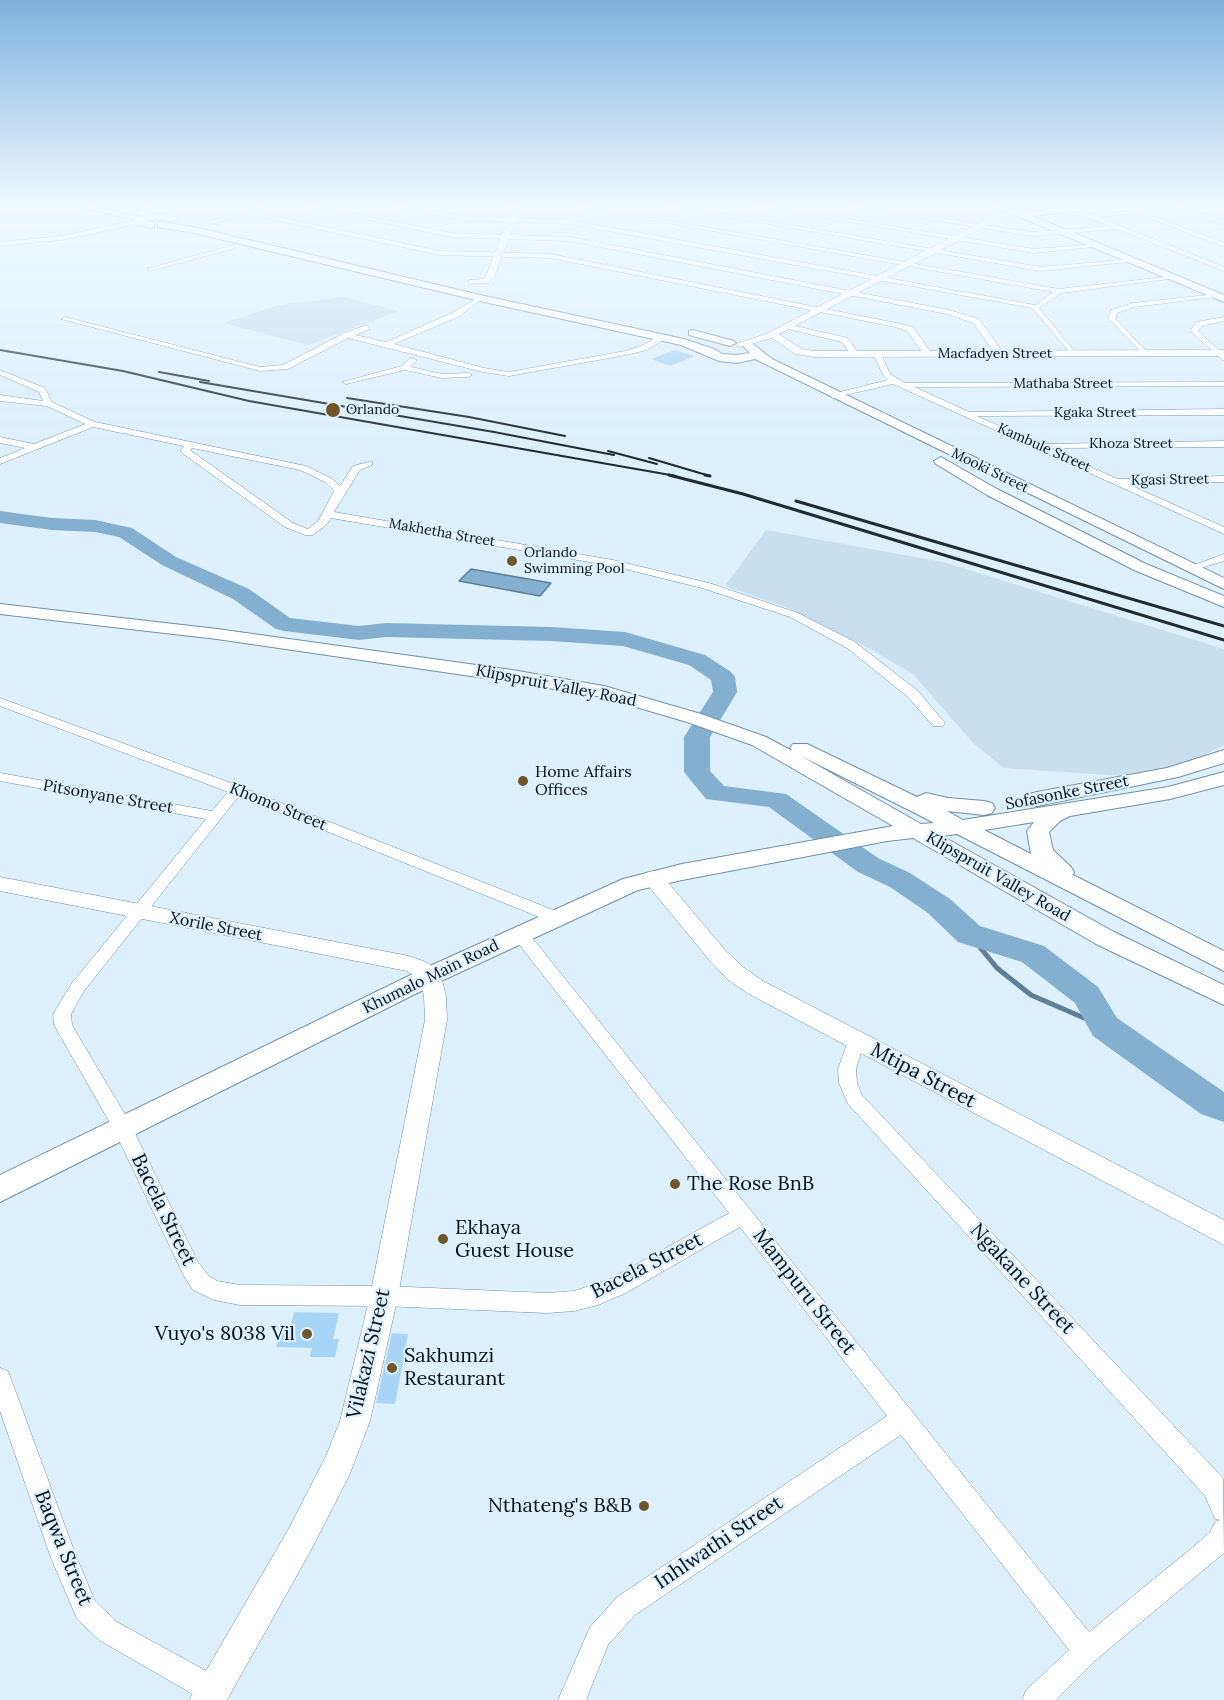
<!DOCTYPE html>
<style>
body{margin:0}
canvas{display:block;background:#dcf0fe}
</style>
<canvas width="1224" height="1700"></canvas>
<script>
const c = document.querySelector('canvas').getContext('2d');
c.lineJoin = 'round';
function fillPath(path, color) {
  c.fillStyle = color;
  c.fill(path, 'evenodd');
}
function shape(rows) {
  const path = new Path2D();
  for (const r of rows) {
    path.moveTo(r[0], r[1]);
    for (let i = 2; i < r.length; i += 2) path.lineTo(r[i], r[i + 1]);
  }
  return path;
}
function stroke(path, color, width, dash) {
  c.strokeStyle = color;
  c.lineWidth = width;
  c.lineCap = dash ? 'butt' : 'round';
  c.setLineDash(dash || []);
  c.stroke(path);
}
function drawText(font, color, halo, rows, align = 'center') {
  c.font = font + ' Lora,serif';
  c.lineWidth = 4.5;
  c.setLineDash([]);
  c.textBaseline = 'middle';
  c.strokeStyle = halo;
  c.fillStyle = color;
  for (const [text, x, y, turn = 0] of rows) {
    c.save();
    c.translate(x, y);
    c.rotate((+turn || 0) * Math.PI / 180);
    c.textAlign = isNaN(turn) ? turn : align;
    if (halo) c.strokeText(text, 0, 0);
    c.fillText(text, 0, 0);
    c.restore();
  }
}
fillPath(shape([
 [343,297,399,311,308,345,223,323,280,305],
 [766,530,943,562,1224,649,1224,745,1184,765,1122,776,1004,768,973,743,913,674,870,649,786,607,725,586]
]), '#c8dff0');
const water = shape([
 [471,569,551,583,540,596,459,581,471,569]
]);
fillPath(water, '#84afce');
stroke(water, '#5e7f97', 1.5);
stroke(shape([
 [969,934,997,968,1031,995,1105,1027]
]), '#5e7f97', 5);
fillPath(shape([
 [0,511,52,518,95,520,132,528,176,557,249,589,290,618,359,626,386,623,551,627,625,632,705,655,731,672,735,677,737,692,710,737,710,771,724,786,786,794,878,858,910,873,950,899,980,926,1044,946,1098,987,1117,1018,1224,1092,1224,1122,1201,1114,1093,1036,1075,1003,1022,962,958,942,928,913,890,887,858,872,769,807,706,799,684,772,684,737,713,692,711,680,689,665,623,646,551,641,386,637,359,640,284,631,276,629,233,599,162,565,119,537,95,532,52,530,0,523,0,511]
]), '#84afce');
fillPath(shape([
 [675,350,694,356,670,366,651,359],
 [294,1312,339,1313,333,1339,339,1339,335,1357,310,1357,312,1348,276,1347,281,1328,290,1329],
 [392,1333,408,1334,395,1404,376,1403]
]), '#a8d5f5');
const minor = shape([
 [147,206,156,206,136,212,133,210,147,206],
 [265,206,273,206,254,212,440,251,551,254,896,323,913,327,932,354,925,356,907,331,895,327,551,258,440,255,247,214,202,226,199,224,265,206],
 [302,206,312,206,452,233,570,237,949,310,979,319,1004,354,997,356,973,323,947,314,570,241,452,237,302,206],
 [392,206,403,206,463,216,570,220,1035,305,1053,292,573,206,584,206,1059,289,1173,276,1176,278,1061,293,1039,308,1076,353,1072,355,1032,308,570,224,463,220,392,206],
 [665,206,676,206,1041,267,1134,259,1137,261,1041,271,665,206],
 [755,206,767,206,1034,249,1099,244,1102,246,1034,253,755,206],
 [847,206,859,206,1032,232,1110,226,1089,218,1057,212,1059,209,1090,214,1192,206,1187,208,1224,221,1224,225,1179,209,1143,212,1224,243,1224,247,1137,213,1098,217,1224,267,1224,271,1117,229,1032,236,847,206],
 [233,245,235,248,150,271,147,269,233,245],
 [1217,294,1215,297,1134,307,1117,313,1116,319,1148,353,1144,355,1108,319,1111,310,1133,303,1217,294],
 [480,296,482,299,458,317,394,344,484,368,509,372,625,351,641,346,659,336,666,338,647,350,626,355,509,376,483,372,348,338,288,369,260,371,61,319,65,317,260,367,283,365,344,333,367,325,370,329,355,335,386,342,452,313,480,296],
 [1224,317,1224,321,1202,326,1198,331,1224,355,1224,361,1190,331,1196,322,1224,317],
 [787,324,848,338,859,354,852,356,842,342,784,328,787,324],
 [877,352,881,354,890,374,905,383,1224,382,1224,386,915,387,969,412,1224,409,1224,415,977,416,1040,444,1224,441,1224,447,1048,448,1118,479,1224,476,1224,482,1128,484,1224,527,1224,534,893,384,832,398,832,394,888,380,883,375,873,354,877,352],
 [410,358,417,360,411,367,442,374,468,373,472,375,468,377,442,378,405,370,346,384,342,382,402,366,410,358],
 [0,370,45,388,52,402,95,422,306,466,331,478,340,486,353,466,372,461,372,465,360,470,334,512,613,560,709,583,798,613,855,642,918,691,945,723,943,726,933,726,908,697,847,648,790,617,702,588,613,566,331,518,326,525,313,535,305,535,285,527,182,453,180,451,184,446,93,427,0,464,0,458,25,448,0,443,0,437,34,444,85,424,47,406,0,401,0,395,43,401,39,392,0,375,0,370],
 [192,448,300,470,325,482,334,491,318,521,308,529,293,523,190,450,192,448],
 [1224,554,1224,561,1191,571,1186,568,1224,554],
 [0,698,231,783,561,913,563,917,561,921,555,922,549,921,239,796,84,991,71,1014,72,1025,130,1123,198,1262,209,1276,217,1281,240,1285,384,1286,547,1293,574,1291,610,1279,729,1213,514,938,512,934,514,930,520,928,526,930,1089,1632,1193,1547,1210,1532,1215,1522,1220,1520,1215,1519,1205,1496,848,1104,839,1083,838,1069,850,1035,856,1033,862,1035,865,1040,856,1069,857,1083,862,1095,1223,1478,1224,1553,1096,1660,1056,1700,1022,1700,1026,1690,1069,1650,901,1435,635,1615,608,1645,586,1700,558,1700,590,1627,617,1597,887,1416,740,1227,626,1293,598,1305,574,1311,547,1313,384,1306,240,1305,214,1300,193,1290,184,1276,115,1132,54,1025,53,1014,72,983,206,819,0,781,0,773,212,811,228,792,0,706,0,698],
 [0,1368,8,1371,11,1379,76,1556,95,1601,117,1622,223,1680,227,1690,223,1700,203,1700,99,1640,77,1619,51,1558,0,1411,0,1368]
]);
const tertiary = shape([
 [513,206,521,206,494,277,488,283,469,284,469,280,483,279,486,276,513,206],
 [1014,210,1017,210,1017,214,1000,219,779,334,802,349,814,351,1224,350,1224,356,814,357,795,354,772,338,740,347,735,344,766,334,994,215,1014,210],
 [140,219,143,219,143,223,61,240,0,246,0,242,61,236,140,219],
 [653,871,660,873,726,951,743,967,763,981,1224,1220,1224,1245,747,993,727,979,710,961,646,883,643,878,646,873,653,871],
 [0,877,409,956,426,962,438,970,441,976,446,996,447,1020,398,1296,370,1421,349,1476,310,1552,227,1700,189,1700,288,1530,326,1456,340,1421,370,1296,425,1020,424,996,420,980,407,971,0,891,0,877]
]);
const secondary = shape([
 [76,206,91,206,142,217,159,213,179,218,175,221,159,219,146,221,154,223,154,227,151,228,138,225,132,219,76,206],
 [988,206,1038,211,1068,206,1066,212,1033,216,1224,295,1224,302,1015,215,988,206],
 [161,222,194,227,480,295,684,339,714,349,722,354,737,355,750,353,742,345,748,342,752,343,772,359,1224,578,1224,589,755,359,737,363,719,361,681,345,480,301,194,233,158,227,158,223,161,222],
 [693,330,734,341,736,343,730,346,689,335,689,331,693,330],
 [941,457,997,489,1146,564,1224,596,1224,607,1134,570,987,495,936,464,934,461,941,457],
 [0,604,217,629,512,670,604,686,701,714,766,737,792,751,790,748,793,744,807,744,917,797,926,793,948,798,984,801,992,803,995,808,992,813,984,815,947,811,963,820,1168,787,1224,772,1224,785,1170,799,1070,816,1060,821,1049,832,1053,850,1071,867,1074,872,1073,875,1224,951,1224,971,957,834,942,836,1114,932,1224,985,1224,1005,1096,944,913,838,887,841,682,880,638,890,439,982,0,1202,0,1175,421,970,623,879,682,864,893,826,752,745,687,722,602,697,512,682,217,639,0,614,0,604],
 [801,756,919,815,934,823,921,824,801,756],
 [1034,822,1027,831,1031,854,984,830,1034,822],
 [1224,750,1224,763,1178,777,1037,806,1029,804,1026,799,1029,794,1037,792,1167,768,1224,750]
]);
stroke(minor, '#7190a6', 1);
stroke(tertiary, '#7190a6', 1);
stroke(secondary, '#7190a6', 2);
fillPath(minor, '#fff');
fillPath(tertiary, '#fff');
fillPath(secondary, '#fff');
stroke(shape([
 [0,350,123,371,249,401,676,476],
 [159,372,209,381],
 [200,382,494,432,614,455],
 [347,398,469,417,565,436],
 [608,451,657,464],
 [649,458,710,476]
]), '#1f2b34', 2);
stroke(shape([
 [669,475,743,494,1224,640],
 [705,475,710,476],
 [796,501,1224,626]
]), '#1f2b34', 3);
const sky = c.createLinearGradient(0, 0, 0, 444);
sky.addColorStop(0, '#80b2de');
sky.addColorStop(0.46, '#eff8ff');
sky.addColorStop(1, '#eff8ff00');
c.fillStyle = sky;
c.fillRect(0, 0, 1224, 444);
for (const [x, y, r, color] of [
 [333,410,8,"#715628"],
 [512,561,6,"#715628"],
 [523,781,6,"#715628"],
 [675,1184,6,"#715628"],
 [443,1239,6,"#715628"],
 [307,1334,6,"#715628"],
 [392,1368,6,"#715628"],
 [644,1506,6,"#715628"]
]) {
  const dot = new Path2D();
  dot.arc(x, y, r, 0, 2 * Math.PI);
  c.fillStyle = color;
  c.fill(dot);
  stroke(dot, '#dcf0fe', 2);
}
drawText('14px', '#051018', '#dcf0fe', [
 ["Macfadyen Street",995,354],
 ["Mathaba Street",1063,384],
 ["Kgaka Street",1095,413],
 ["Khoza Street",1131,444],
 ["Kambule Street",1044,448,24],
 ["Mooki Street",990,471,26],
 ["Kgasi Street",1170,480,-1],
 ["Makhetha Street",442,533,10]
]);
drawText('14px', '#051018', '#dcf0fe', [
 ["Orlando",346,410],
 ["Orlando",524,553],
 ["Swimming Pool",524,569]
], 'left');
drawText('16px', '#051018', '#dcf0fe', [
 ["Klipspruit Valley Road",556,686,11],
 ["Sofasonke Street",1067,793,-11],
 ["Pitsonyane Street",108,797,10],
 ["Khomo Street",278,807,22],
 ["Klipspruit Valley Road",998,877,30],
 ["Xorile Street",216,927,11],
 ["Khumalo Main Road",431,977,-26]
]);
drawText('16px', '#051018', '#dcf0fe', [
 ["Home Affairs",535,772],
 ["Offices",535,790]
], 'left');
drawText('20px', '#051018', '#dcf0fe', [
 ["Mtipa Street",923,1076,28],
 ["Bacela Street",163,1210,64],
 ["Bacela Street",647,1266,-27],
 ["Ngakane Street",1022,1279,47],
 ["Mampuru Street",804,1292,52],
 ["Vilakazi Street",369,1354,-77],
 ["Inhlwathi Street",719,1543,-34],
 ["Baqwa Street",63,1548,68]
]);
drawText('20px', '#051018', '#dcf0fe', [
 ["The Rose BnB",687,1184],
 ["Ekhaya",455,1228],
 ["Guest House",455,1251],
 ["Vuyo's 8038 Vil",295,1334,"right"],
 ["Sakhumzi",404,1356],
 ["Restaurant",404,1379],
 ["Nthateng's B&B",632,1506,"right"]
], 'left');
</script>
